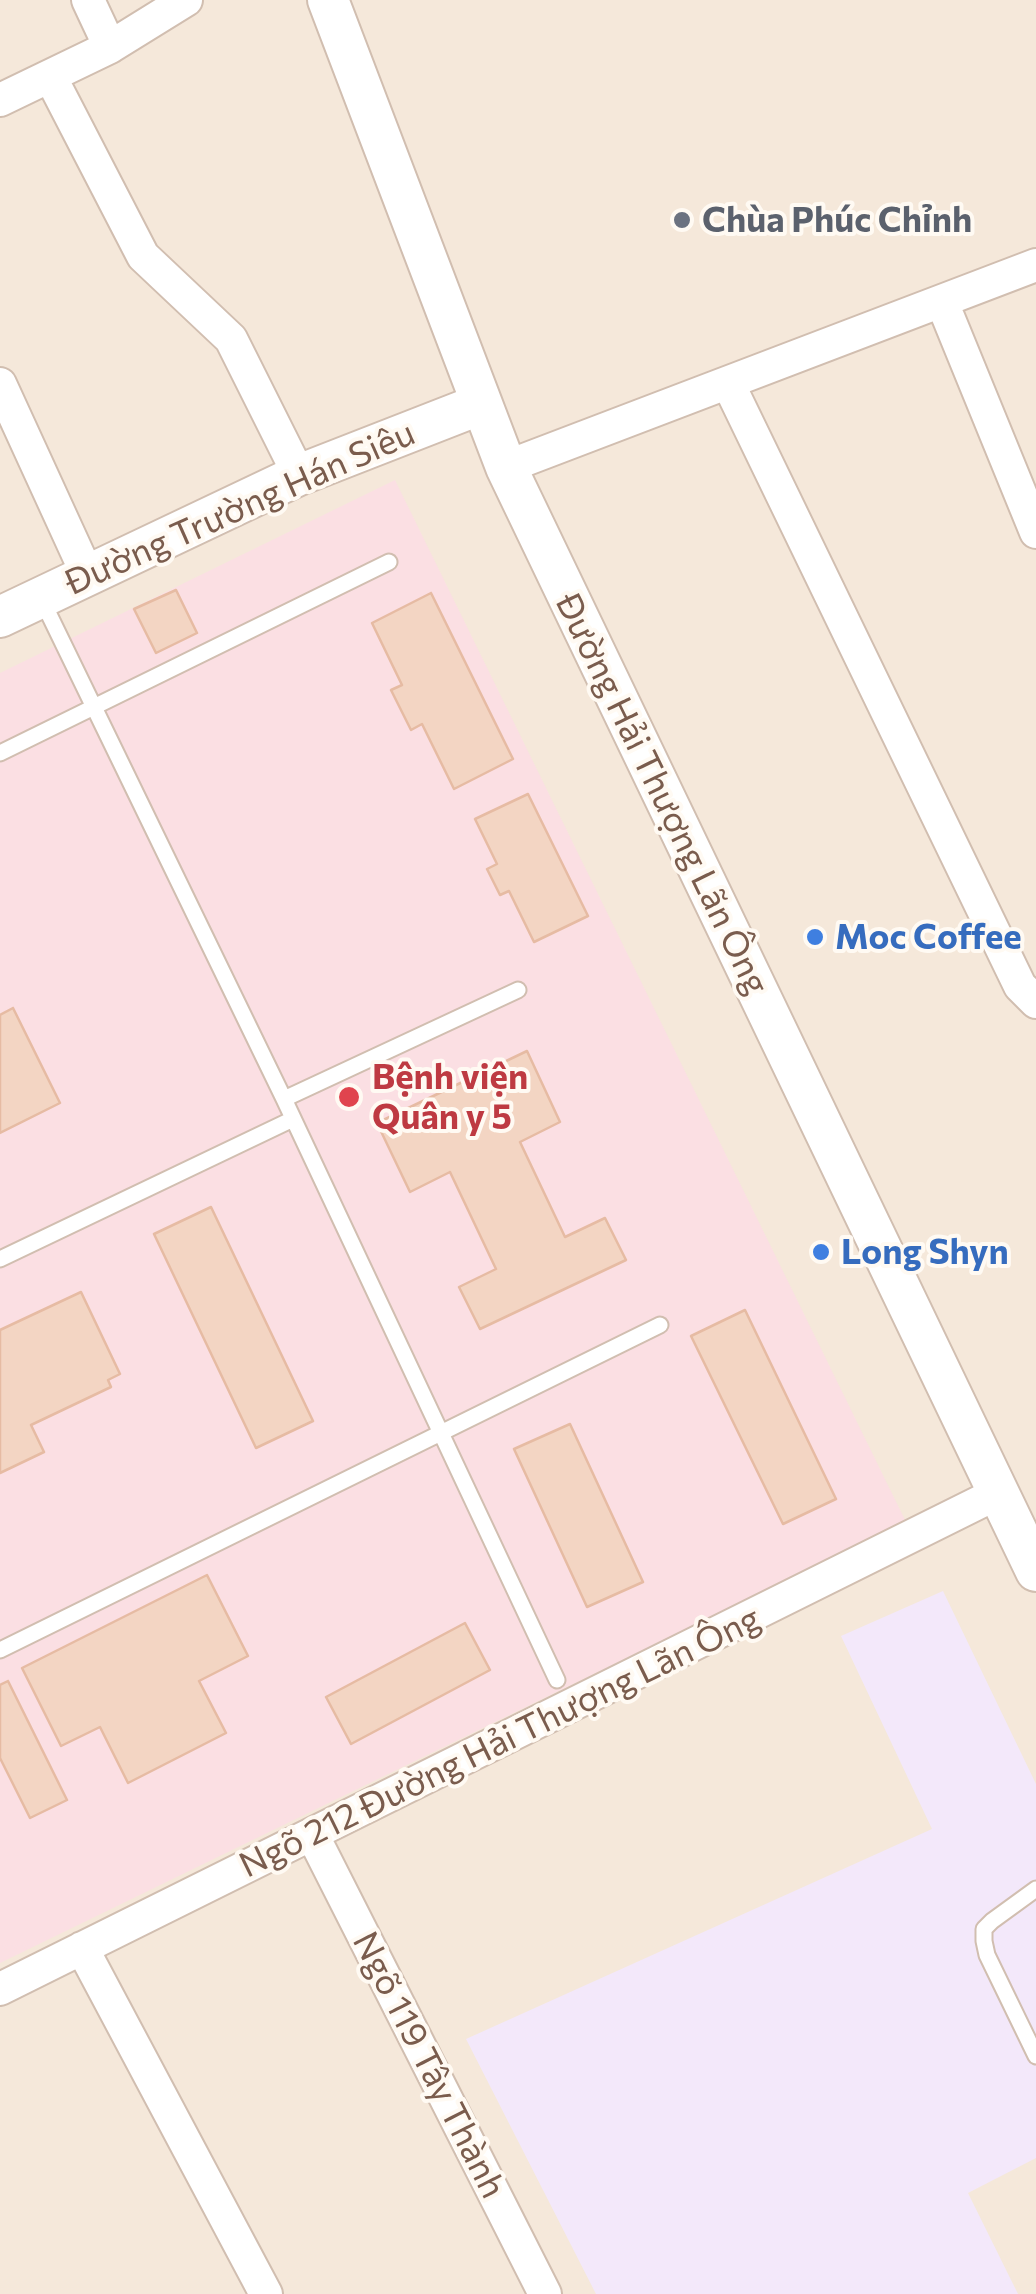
<!DOCTYPE html>
<meta charset="utf-8">
<style>
body{margin:0}
canvas{display:block;background:#fdf6ec}
</style>
<canvas width="1036" height="2294"></canvas>
<script>
const c = document.querySelector('canvas').getContext('2d');
c.lineJoin = 'round';
function fillPath(path, color) {
  c.fillStyle = color;
  c.fill(path, 'evenodd');
}
function shape(rows) {
  const path = new Path2D();
  for (const r of rows) {
    path.moveTo(r[0], r[1]);
    for (let i = 2; i < r.length; i += 2) path.lineTo(r[i], r[i + 1]);
  }
  return path;
}
function stroke(path, color, width, dash) {
  c.strokeStyle = color;
  c.lineWidth = width;
  c.lineCap = dash ? 'butt' : 'round';
  c.setLineDash(dash || []);
  c.stroke(path);
}
function drawText(font, color, halo, rows, align = 'center') {
  c.font = font + ' Commissioner,sans-serif';
  c.lineWidth = 8;
  c.setLineDash([]);
  c.textBaseline = 'middle';
  c.strokeStyle = halo;
  c.fillStyle = color;
  for (const [text, x, y, turn = 0] of rows) {
    c.save();
    c.translate(x, y);
    c.rotate((+turn || 0) * Math.PI / 180);
    c.textAlign = isNaN(turn) ? turn : align;
    if (halo) c.strokeText(text, 0, 0);
    c.fillText(text, 0, 0);
    c.restore();
  }
}
fillPath(shape([
 [0,0,1036,0,1036,2294,0,2294]
]), '#f5e8da');
fillPath(shape([
 [943,1591,1036,1784,1036,2158,968,2193,1018,2294,596,2294,466,2039,932,1829,841,1636]
]), '#f3e8fa');
fillPath(shape([
 [395,480,906,1522,0,1963,0,673]
]), '#fbdfe3');
const building = shape([
 [176,590,197,633,156,653,134,609,176,590],
 [431,593,513,759,454,789,422,724,411,730,391,690,402,685,372,623,431,593],
 [528,794,588,916,534,942,509,891,500,895,487,869,497,864,475,819,528,794],
 [13,1008,60,1103,0,1133,0,1015,13,1008],
 [527,1051,560,1122,520,1142,565,1237,605,1218,626,1260,480,1329,459,1287,496,1269,450,1172,410,1192,377,1123,527,1051],
 [211,1207,313,1421,256,1448,154,1234,211,1207],
 [81,1292,120,1374,108,1380,111,1387,31,1425,44,1452,0,1473,0,1330,81,1292],
 [745,1310,836,1499,783,1524,691,1336,745,1310],
 [570,1424,643,1582,587,1607,514,1449,570,1424],
 [207,1575,248,1656,199,1681,226,1733,128,1783,100,1727,61,1746,22,1668,207,1575],
 [465,1623,490,1670,351,1744,326,1697,465,1623],
 [8,1681,67,1800,30,1818,0,1758,0,1685,8,1681]
]);
fillPath(building, '#f3d5c3');
stroke(building, '#e6bba3', 2.5);
const service = shape([
 [42,600,284,1099,557,1680],
 [0,753,389,562],
 [284,1099,518,990],
 [0,1259,293,1119],
 [0,1650,660,1325],
 [1036,1889,992,1921,984,1929,984,1941,987,1955,1036,2056]
]);
const minor = shape([
 [88,0,110,47],
 [50,76,143,256,231,339,299,475],
 [0,100,110,47,186,0],
 [942,302,1036,532],
 [0,384,87,574],
 [729,385,1020,986,1036,1002],
 [506,467,1036,265],
 [313,1836,545,2294],
 [82,1948,266,2294],
 [0,1989,998,1493]
]);
const tertiary = shape([
 [328,0,506,467,1036,1571],
 [0,617,299,475,481,404]
]);
stroke(service, '#d1beb0', 19);
stroke(minor, '#d1beb0', 36);
stroke(tertiary, '#d1beb0', 44);
stroke(service, '#fff', 15);
stroke(minor, '#fff', 32);
stroke(tertiary, '#fff', 40);
for (const [x, y, r, color] of [
 [682,220,10,"#6b7280"],
 [815,937,10,"#3f7fe0"],
 [349,1097,12,"#e0444e"],
 [821,1252,10,"#3f7fe0"]
]) {
  const dot = new Path2D();
  dot.arc(x, y, r, 0, 2 * Math.PI);
  c.fillStyle = color;
  c.fill(dot);
  stroke(dot, '#fffaf3', 4);
}
drawText('bold 35px', '#5b616d', '#fffaf3', [
 ["Chùa Phúc Chỉnh",702,220]
], 'left');
drawText('35px', '#7a5c4d', '#fffaf3', [
 ["Đường Trường Hán Siêu",240,508,-24],
 ["Đường Hải Thượng Lãn Ông",662,794,64],
 ["Ngõ 212 Đường Hải Thượng Lãn Ông",500,1742,-26],
 ["Ngõ 119 Tây Thành",429,2065,63]
]);
drawText('bold 35px', '#366cbe', '#fffaf3', [
 ["Moc Coffee",835,937],
 ["Long Shyn",841,1252]
], 'left');
drawText('bold 35px', '#be3a42', '#fffaf3', [
 ["Bệnh viện",372,1077],
 ["Quân y 5",372,1117]
], 'left');
</script>
